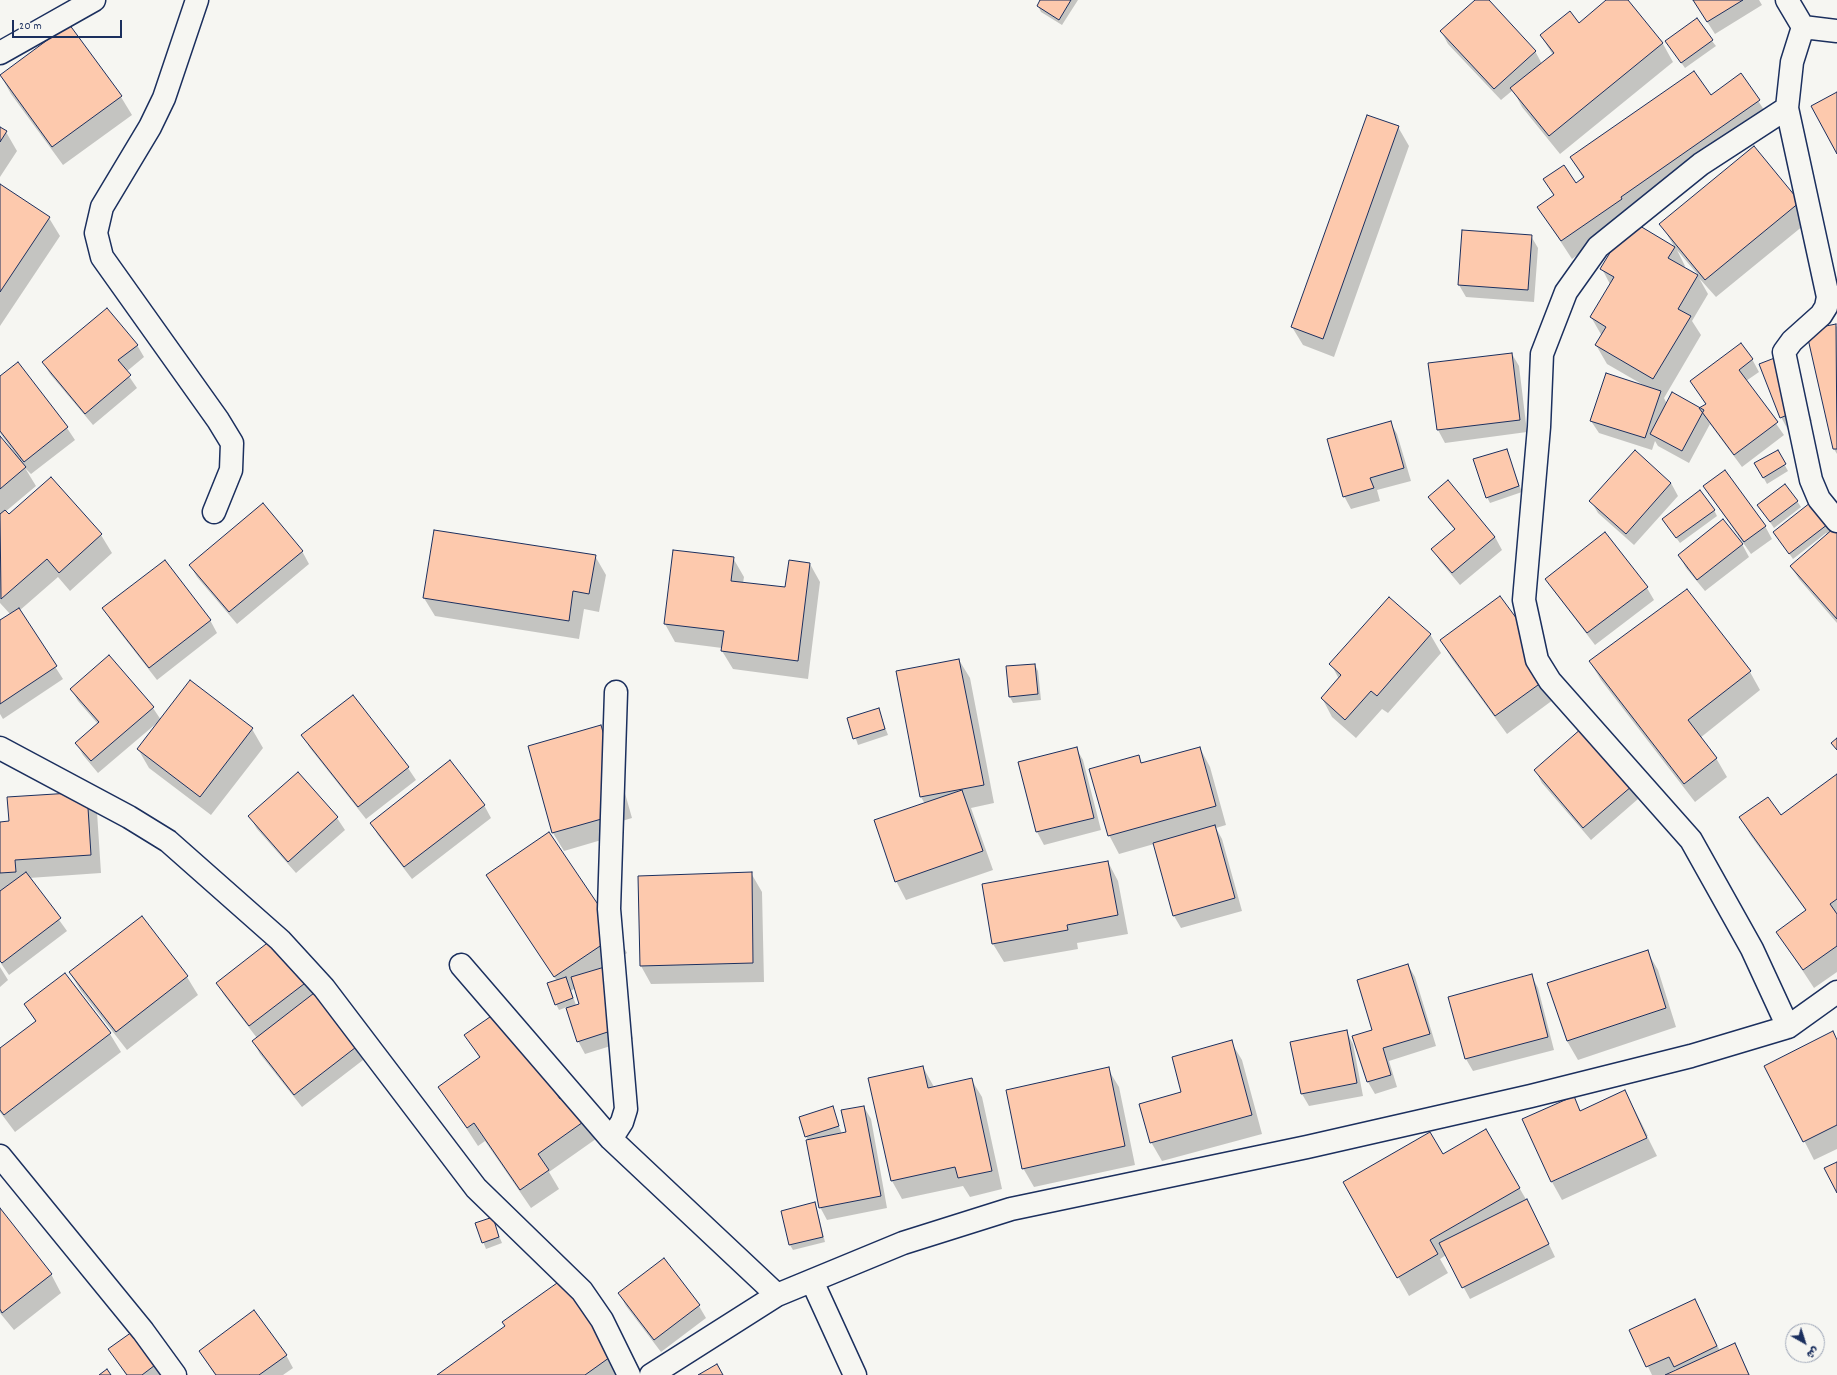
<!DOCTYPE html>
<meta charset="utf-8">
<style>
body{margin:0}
#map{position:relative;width:1837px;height:1375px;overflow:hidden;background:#f6f6f2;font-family:Dekko,"Playpen Sans Arabic",sans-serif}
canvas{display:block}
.north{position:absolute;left:1785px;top:1323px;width:40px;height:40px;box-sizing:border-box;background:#f6f6f2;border:1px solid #9ea6b7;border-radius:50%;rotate:141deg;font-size:11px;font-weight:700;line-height:16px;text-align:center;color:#1b2f5e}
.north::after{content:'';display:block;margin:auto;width:14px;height:18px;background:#1b2f5e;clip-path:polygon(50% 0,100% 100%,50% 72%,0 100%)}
.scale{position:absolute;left:12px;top:20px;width:110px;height:18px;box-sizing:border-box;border:2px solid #1b2f5e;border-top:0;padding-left:5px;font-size:12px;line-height:14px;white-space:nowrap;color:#1b2f5e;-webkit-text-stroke:3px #f6f6f2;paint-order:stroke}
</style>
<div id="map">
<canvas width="1837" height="1375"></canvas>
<div class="north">ش</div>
<div class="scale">20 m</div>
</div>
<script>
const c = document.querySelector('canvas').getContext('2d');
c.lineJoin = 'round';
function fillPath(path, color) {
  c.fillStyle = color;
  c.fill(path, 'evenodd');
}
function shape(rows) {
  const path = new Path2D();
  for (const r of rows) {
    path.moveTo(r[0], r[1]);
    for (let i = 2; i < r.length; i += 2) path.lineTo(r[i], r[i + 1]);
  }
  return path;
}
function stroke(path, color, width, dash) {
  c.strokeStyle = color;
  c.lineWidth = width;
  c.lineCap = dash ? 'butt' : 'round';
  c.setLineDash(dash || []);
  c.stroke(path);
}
fillPath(shape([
 [1041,0,1078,0,1062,25,1041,12,1038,6],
 [1476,0,1488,0,1535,51,1542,64,1553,55,1541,36,1579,24,1608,0,1627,0,1663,44,1673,62,1560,154,1522,107,1513,90,1501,100,1448,44,1441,31],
 [1693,0,1759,0,1762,5,1715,34],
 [68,26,121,97,132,115,63,165,11,94,1,76],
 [1712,41,1716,46,1685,68,1670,47],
 [1741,75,1770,119,1572,259,1538,207,1554,196,1545,179,1576,185,1584,179,1571,158,1711,96],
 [1398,127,1409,146,1334,357,1303,345,1292,327],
 [0,129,6,132,17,151,0,177],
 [1754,147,1809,221,1716,297,1699,278,1708,294,1692,321,1701,335,1664,398,1667,404,1701,409,1706,405,1691,381,1752,359,1759,372,1746,381,1784,435,1742,467,1710,424,1689,463,1658,446,1655,441,1652,450,1599,433,1591,421,1645,386,1607,364,1596,345,1602,336,1591,317,1610,284,1602,269,1630,221,1675,248,1661,224],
 [1677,250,1699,276,1684,268,1685,266],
 [0,186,49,218,60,236,0,326],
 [1531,236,1538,248,1534,302,1466,297,1459,285],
 [1835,325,1837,327,1837,454,1834,449,1807,331],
 [137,345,144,357,126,372,137,388,93,425,50,374,43,362],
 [1512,354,1519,366,1527,432,1445,443,1438,430,1429,364],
 [18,364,67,428,75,440,31,474,25,468,36,486,5,512,9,515,51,478,101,535,112,553,70,591,58,577,19,611,63,679,3,719,0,714,0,622,11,615,0,603,0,437,16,457,17,456,0,433,0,378],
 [1791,368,1812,421,1788,430,1781,417],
 [1390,422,1397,434,1411,481,1377,490,1380,501,1351,509,1344,496],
 [1506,450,1522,492,1490,503,1487,497],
 [1777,451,1788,471,1767,484,1756,464],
 [1448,481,1495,537,1502,550,1460,585,1440,561,1433,549,1455,530,1437,509,1430,497],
 [1671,483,1678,496,1634,545,1598,513,1591,501],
 [1704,487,1765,526,1772,539,1751,554],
 [1797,501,1801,507,1774,528,1759,506],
 [1815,501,1837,533,1837,623,1799,579,1791,567,1828,535,1826,533,1793,559,1774,532],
 [1714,510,1717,516,1680,543,1667,525],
 [1742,544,1749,557,1705,591,1686,568,1679,555],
 [302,551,309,564,237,624,197,577,190,565],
 [595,556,606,575,599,612,584,609,579,639,435,616,424,598],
 [733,558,744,577,743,583,786,588,810,564,820,582,808,679,733,669,722,651,722,648,675,642,665,624],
 [1546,579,1647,588,1654,600,1595,645,1554,591],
 [104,609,210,620,217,633,157,680,111,621],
 [1430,634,1441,653,1388,713,1382,709,1356,738,1332,717,1322,698,1339,679,1331,664],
 [1441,640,1565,691,1507,734,1452,659],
 [109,656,153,708,161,720,252,729,263,748,211,815,149,768,138,749,158,722,98,773,83,755,76,743,98,724,78,701,71,689],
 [959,660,970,678,994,803,971,808,993,870,906,900,896,881,925,804,921,797],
 [1590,662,1750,672,1760,690,1700,738,1716,758,1727,777,1695,802,1601,680],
 [1035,665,1038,671,1041,700,1013,703,1010,697],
 [352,696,408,768,416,780,366,819,310,748,302,735],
 [878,709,888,735,858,745,849,718],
 [600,726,611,744,632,818,612,824,615,836,564,851,553,833],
 [1076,748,1083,760,1101,830,1044,845,1037,832,1019,762],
 [1200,748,1210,767,1226,825,1216,828,1222,839,1242,911,1181,928,1174,916,1154,844,1119,854,1109,835,1138,757,1142,764],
 [1535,770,1631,786,1638,799,1591,840,1542,783],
 [298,773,337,818,345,830,296,873,257,829,250,817],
 [1837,776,1837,972,1814,988,1777,932,1806,911,1751,836,1740,818,1780,816],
 [86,793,97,812,101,873,29,878,67,931,9,975,0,962,0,823,10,822],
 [484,805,491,818,412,879,378,835,371,823],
 [1108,862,1118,881,1128,934,1077,943,1078,949,1004,962,993,944,983,885],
 [751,873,762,892,764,982,651,984,641,966],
 [487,875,617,935,627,953,607,967,615,980,633,1039,585,1054,578,1041,567,1007,559,1010,556,1004,557,981],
 [575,988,580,1004,576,1005,571,991],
 [141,917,187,977,198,995,127,1050,81,991,70,973],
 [283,932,367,1057,302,1107,260,1054,253,1041,257,1038,224,995,217,983],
 [1647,951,1658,970,1676,1027,1578,1060,1567,1041,1548,984],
 [1408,965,1415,977,1436,1046,1389,1061,1397,1087,1375,1094,1368,1082,1374,1031],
 [0,967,8,980,0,987],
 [64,974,110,1034,121,1052,15,1132,0,1112,0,1049,36,1022,25,1004],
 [1531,975,1538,988,1554,1050,1473,1071,1466,1059],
 [1346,1031,1353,1044,1363,1096,1309,1106,1302,1094],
 [466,1035,560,1100,603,1134,549,1172,559,1189,531,1208,485,1141,478,1146,439,1087,480,1059],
 [1837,1041,1837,1149,1814,1160,1766,1066],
 [1231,1042,1242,1060,1262,1134,1162,1161,1151,1142,1182,1093],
 [923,1067,934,1087,971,1079,982,1097,1002,1189,970,1197,963,1186,902,1199,892,1181,869,1079],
 [1108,1069,1119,1087,1135,1165,1034,1187,1023,1168],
 [1625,1091,1648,1136,1552,1180,1573,1097,1581,1112],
 [864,1107,871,1119,887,1208,827,1220,820,1207,808,1140,806,1136,832,1108,842,1134,847,1133],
 [1486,1131,1534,1213,1555,1257,1470,1299,1446,1255,1440,1259,1448,1273,1409,1296,1344,1182,1443,1155],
 [1648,1138,1657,1156,1562,1200,1552,1182],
 [814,1204,817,1209,825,1242,793,1250,790,1245],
 [0,1210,51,1274,61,1293,14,1330,0,1313],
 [492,1219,502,1243,486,1249,476,1224],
 [664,1259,699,1306,706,1318,661,1352,626,1306,619,1293],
 [1695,1300,1720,1351,1735,1345,1750,1375,1668,1375,1677,1371,1676,1369,1666,1375,1652,1375,1630,1330],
 [139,1328,165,1375,126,1375,109,1349],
 [627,1345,640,1369,632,1375,438,1375],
 [200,1352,286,1355,293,1368,283,1375,215,1375]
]), '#0003');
const building = shape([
 [1040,0,1071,0,1059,20,1037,6,1040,0],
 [1475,0,1489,0,1536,51,1494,89,1440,31,1475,0],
 [1606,0,1628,0,1663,43,1549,136,1510,88,1554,53,1540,35,1570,11,1579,23,1606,0],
 [1693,0,1743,0,1707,22,1693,0],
 [1697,18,1713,40,1681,63,1665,41,1697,18],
 [69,24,122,96,52,147,0,75,69,24],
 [1694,71,1711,95,1741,73,1760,100,1621,197,1622,199,1561,241,1537,207,1554,195,1543,179,1564,165,1576,183,1584,177,1570,157,1694,71],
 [1837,92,1837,154,1811,106,1837,92],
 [1367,115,1399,126,1323,339,1291,327,1367,115],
 [0,127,7,131,0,142,0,127],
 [1754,146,1800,202,1705,280,1659,224,1754,146],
 [0,184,50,217,0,292,0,184],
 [1630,220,1675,247,1668,258,1698,275,1678,309,1691,316,1653,379,1595,345,1606,327,1590,317,1614,277,1600,269,1630,220],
 [1462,230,1532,235,1528,290,1458,285,1462,230],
 [107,308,138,345,118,360,131,375,85,414,42,362,107,308],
 [1836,324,1837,449,1833,449,1806,330,1836,324],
 [1741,343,1753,359,1739,370,1778,422,1734,455,1699,408,1706,404,1690,381,1741,343],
 [1512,353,1520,420,1437,430,1428,363,1512,353],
 [1785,354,1805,408,1780,418,1759,364,1785,354],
 [18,362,68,427,24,462,0,431,0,376,18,362],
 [1606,373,1661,391,1645,438,1590,421,1606,373],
 [1672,392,1704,410,1682,451,1650,434,1672,392],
 [1391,421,1404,468,1370,478,1374,488,1343,497,1327,439,1391,421],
 [0,436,26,467,0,489,0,436],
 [1507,449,1519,486,1486,498,1473,459,1507,449],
 [1635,450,1671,483,1626,534,1589,501,1635,450],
 [1778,450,1786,464,1763,478,1754,463,1778,450],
 [1725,470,1766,526,1744,542,1703,486,1725,470],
 [51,477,102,534,59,573,47,559,1,599,0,514,5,510,9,514,51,477],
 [1448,480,1495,537,1452,573,1431,549,1455,529,1428,497,1448,480],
 [1785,484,1798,501,1770,522,1757,505,1785,484],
 [1700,490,1715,510,1676,538,1662,519,1700,490],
 [1815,499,1832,521,1789,554,1773,532,1815,499],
 [263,503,303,551,229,612,189,565,263,503],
 [1723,519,1743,544,1697,580,1678,555,1723,519],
 [1834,528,1837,532,1837,619,1790,566,1834,528],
 [434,530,596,555,589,594,573,591,569,621,423,598,434,530],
 [1605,532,1648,587,1587,633,1545,579,1605,532],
 [673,550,734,557,731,581,785,587,789,560,810,563,798,661,721,651,724,631,664,624,673,550],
 [165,560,211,620,149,668,102,608,165,560],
 [1687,589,1751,671,1688,720,1717,758,1684,784,1589,661,1687,589],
 [1500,596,1556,672,1495,716,1440,640,1500,596],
 [1389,597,1431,634,1377,696,1371,691,1345,720,1321,698,1341,675,1329,664,1389,597],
 [19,608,57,666,0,704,0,620,19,608],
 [109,655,154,707,91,761,75,743,99,722,70,689,109,655],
 [959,659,984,785,920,797,896,671,959,659],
 [1035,664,1038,694,1009,697,1006,666,1035,664],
 [190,680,253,728,200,797,137,749,190,680],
 [353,695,409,767,358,807,301,735,353,695],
 [879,708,885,729,853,739,847,718,879,708],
 [601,725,622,800,605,818,552,833,528,746,601,725],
 [1582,728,1632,786,1583,828,1534,770,1582,728],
 [1837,738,1837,750,1831,743,1837,738],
 [1077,747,1094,818,1036,832,1018,762,1077,747],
 [1200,747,1216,806,1108,836,1089,769,1139,755,1141,763,1200,747],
 [450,760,485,805,404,867,370,823,450,760],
 [298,772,338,817,288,862,248,816,298,772],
 [1837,774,1837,899,1830,904,1837,914,1837,946,1803,970,1776,932,1806,910,1739,817,1768,797,1781,815,1837,774],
 [962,790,983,851,895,882,874,820,962,790],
 [87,792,91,855,15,860,16,872,0,873,0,822,9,821,7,797,87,792],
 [1215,825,1235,898,1173,916,1153,843,1215,825],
 [549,832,618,934,554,977,486,875,549,832],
 [1108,861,1118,915,1067,925,1068,930,992,944,982,884,1108,861],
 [26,872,61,918,2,963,0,961,0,891,26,872],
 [752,872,753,963,640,966,638,876,752,872],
 [142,916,188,976,116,1032,69,972,142,916],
 [284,930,317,974,249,1026,216,983,284,930],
 [1648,950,1666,1008,1567,1041,1547,983,1648,950],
 [1408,964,1430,1034,1383,1048,1391,1075,1367,1082,1352,1036,1372,1030,1357,980,1408,964],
 [608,966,626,1026,577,1042,566,1008,579,1004,571,977,608,966],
 [65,973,111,1033,4,1115,0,1110,0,1048,36,1021,24,1004,65,973],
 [1532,974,1548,1037,1465,1059,1448,997,1532,974],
 [566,977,573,998,555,1005,547,983,566,977],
 [318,990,360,1044,294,1095,252,1041,318,990],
 [500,1010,560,1099,575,1088,593,1115,538,1154,549,1170,520,1190,474,1123,467,1128,438,1087,480,1057,464,1035,500,1010],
 [1347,1030,1357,1083,1301,1094,1290,1042,1347,1030],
 [1833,1031,1837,1040,1837,1125,1803,1142,1764,1066,1833,1031],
 [1232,1040,1252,1115,1150,1143,1139,1104,1181,1092,1172,1057,1232,1040],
 [923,1066,928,1088,972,1078,992,1171,958,1178,955,1167,891,1181,868,1078,923,1066],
 [1109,1067,1125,1146,1022,1169,1006,1090,1109,1067],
 [1625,1090,1647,1138,1551,1182,1522,1119,1574,1096,1580,1111,1625,1090],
 [833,1106,839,1126,805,1137,799,1117,833,1106],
 [864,1106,881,1196,819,1208,806,1140,846,1132,841,1110,864,1106],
 [1486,1129,1520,1188,1430,1240,1438,1254,1397,1278,1343,1182,1430,1132,1443,1154,1486,1129],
 [1837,1162,1837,1193,1824,1168,1837,1162],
 [1527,1199,1549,1244,1462,1288,1439,1243,1527,1199],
 [815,1202,823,1237,789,1245,781,1211,815,1202],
 [0,1208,52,1274,2,1313,0,1309,0,1208],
 [493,1217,499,1237,482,1243,475,1223,493,1217],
 [664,1258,700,1305,654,1340,618,1293,664,1258],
 [574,1271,627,1345,585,1375,437,1375,505,1326,502,1322,574,1271],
 [1695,1299,1717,1346,1674,1367,1669,1357,1646,1367,1629,1330,1695,1299],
 [254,1310,287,1355,259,1375,216,1375,199,1351,254,1310],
 [139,1327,163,1359,142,1375,127,1375,108,1349,139,1327],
 [1735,1343,1749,1375,1665,1375,1735,1343],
 [717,1364,723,1375,698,1375,717,1364],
 [107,1369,111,1375,99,1375,107,1369]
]);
fillPath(building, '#fdc9ad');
stroke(building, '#1b2f5e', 1);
const minor = shape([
 [197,0,164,98,150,127,102,207,96,233,102,257,218,420,232,443,231,470,214,512],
 [1787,0,1803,27,1792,62,1787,108,1701,164,1598,247,1566,292,1542,354,1539,427,1524,600,1537,660,1550,681,1691,840,1752,949,1788,1027,1837,992],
 [1803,27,1837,31],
 [0,53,94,0],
 [1787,108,1828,297,1826,307,1821,315,1792,341,1784,352,1811,480,1819,499,1837,521],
 [0,748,129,817,168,841,280,940,324,988,476,1188,582,1291,602,1320,629,1375],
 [461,965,611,1139,777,1295],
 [611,1139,622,1122,626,1109,609,909,616,692],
 [0,1156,143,1331,175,1375],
 [812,1281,855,1375],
 [651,1375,777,1295,903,1243,1011,1209,1307,1147,1531,1096,1691,1056,1788,1027]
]);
stroke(minor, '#1b2f5e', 25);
stroke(minor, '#f6f6f2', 22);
</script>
